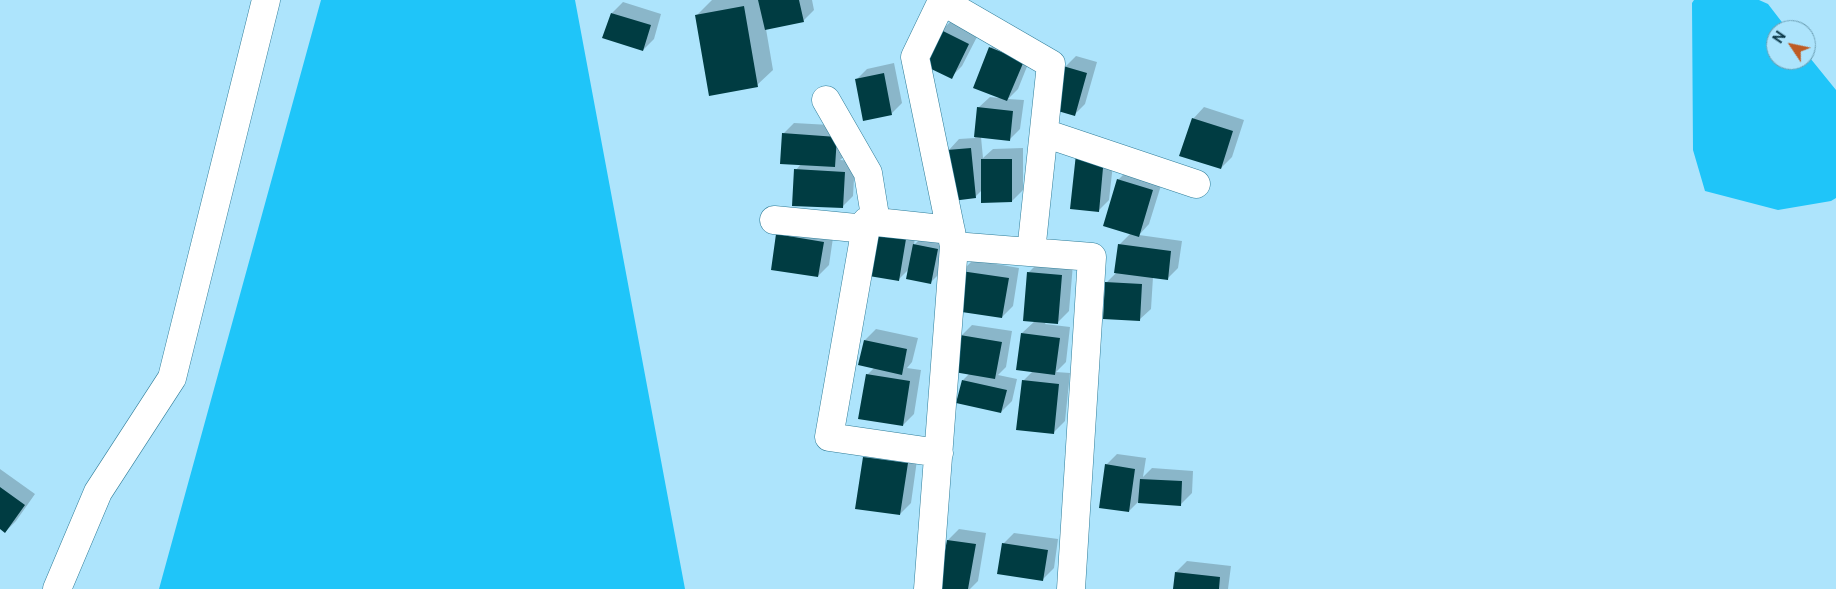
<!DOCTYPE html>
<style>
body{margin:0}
#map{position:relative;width:1836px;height:589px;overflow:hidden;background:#ade4fc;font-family:"Public Sans",sans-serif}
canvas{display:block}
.north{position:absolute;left:1766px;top:20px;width:50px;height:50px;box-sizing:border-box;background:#ade4fc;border:1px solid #6c9fb4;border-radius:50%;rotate:304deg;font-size:14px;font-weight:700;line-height:20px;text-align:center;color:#0b3848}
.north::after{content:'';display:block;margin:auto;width:18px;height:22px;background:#be5b24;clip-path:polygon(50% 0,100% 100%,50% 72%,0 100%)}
</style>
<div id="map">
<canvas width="1836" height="589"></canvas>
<div class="north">N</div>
</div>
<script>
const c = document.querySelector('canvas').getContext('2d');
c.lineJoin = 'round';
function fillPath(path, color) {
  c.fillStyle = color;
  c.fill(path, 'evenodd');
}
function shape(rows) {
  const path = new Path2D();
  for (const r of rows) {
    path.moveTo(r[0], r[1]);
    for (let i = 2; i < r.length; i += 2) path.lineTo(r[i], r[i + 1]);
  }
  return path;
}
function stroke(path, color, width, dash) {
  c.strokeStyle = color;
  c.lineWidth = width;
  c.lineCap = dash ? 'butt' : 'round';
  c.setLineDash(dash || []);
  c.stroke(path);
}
fillPath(shape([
 [321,0,575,0,685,589,159,589],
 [1694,0,1759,0,1768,4,1788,30,1776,30,1776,60,1806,60,1806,53,1836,90,1836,198,1831,201,1778,210,1705,191,1693,150,1692,3]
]), '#1fc5f9');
fillPath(shape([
 [712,0,812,0,814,10,803,21,766,29,773,70,757,85,696,16],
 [623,2,661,14,654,39,643,50,612,13],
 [953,19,979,33,962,66,951,77,942,30],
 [1002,37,1034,49,1018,89,1008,99,1024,100,1020,129,1009,140,981,137,983,158,993,149,1023,148,1023,190,1012,201,982,190,975,197,948,151,959,139,975,138,978,108,990,97,999,98,990,48],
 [1076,56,1097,62,1085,104,1074,115,1065,67],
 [894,63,902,103,891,114,856,80,867,69],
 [1204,107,1244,120,1232,157,1221,168,1193,119],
 [794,123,848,126,846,155,840,160,855,161,853,196,842,207,796,170,801,164,783,134],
 [1115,146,1109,200,1098,211,1071,208],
 [1129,169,1163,179,1149,224,1139,235,1182,241,1178,268,1167,279,1153,277,1151,309,1139,320,1106,283,1116,273,1119,245,1131,233,1118,180],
 [789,223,834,231,829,265,818,276,778,235],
 [916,228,914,245,925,234,949,238,942,271,931,282,910,268,899,279,865,274],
 [973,260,1019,268,1013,306,1002,317,962,271],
 [1039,262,1073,264,1069,311,1058,322,1046,322,1045,324,1070,327,1066,362,1056,372,1070,373,1065,421,1054,432,1023,381,1033,371,1022,333,1035,321,1028,273],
 [972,325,1012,331,1006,367,998,375,1017,379,1012,401,1001,412,963,380,969,374,961,336],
 [876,329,918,338,912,362,907,368,921,370,914,414,903,425,867,375,874,368,865,340],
 [875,446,918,453,911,503,900,514,864,458],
 [1117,454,1146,458,1143,477,1152,468,1193,471,1192,493,1180,505,1140,500,1129,511,1106,465],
 [0,469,35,494,16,521,5,532,0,528],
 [959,529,986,533,978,581,970,589,949,589,948,540],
 [1014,533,1058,539,1054,568,1043,579,1003,544],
 [1187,561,1231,566,1228,589,1174,589,1176,572]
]), '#0003');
fillPath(shape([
 [758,0,799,0,804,22,765,30],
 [744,6,758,87,709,96,695,15],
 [611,13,651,25,643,51,602,38],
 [941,30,969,44,952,79,923,65],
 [989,47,1024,61,1007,101,973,88],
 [1063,66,1087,73,1075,116,1051,109],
 [884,73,892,115,863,121,855,79],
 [977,107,1013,111,1010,141,974,137],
 [1192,118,1233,131,1221,169,1179,156],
 [782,133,837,137,835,167,780,164],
 [971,148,976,198,952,201,947,150],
 [1076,154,1104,157,1099,212,1070,209],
 [981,159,1012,159,1012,202,981,203],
 [794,169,845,172,843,208,792,206],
 [1117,179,1153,190,1139,237,1103,226],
 [776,234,824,242,818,277,771,270],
 [870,234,906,239,899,281,863,275],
 [913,244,938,249,931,284,906,279],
 [1118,244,1171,251,1168,280,1114,273],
 [961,271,1009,278,1002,318,955,311],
 [1027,272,1062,275,1058,324,1023,321],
 [1105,282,1142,284,1140,321,1103,319],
 [1021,333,1060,338,1055,375,1016,370],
 [960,335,1002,342,995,379,954,372],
 [864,340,907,349,902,375,858,365],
 [866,374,910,381,903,426,858,419],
 [962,380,1007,390,1001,413,956,403],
 [1022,380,1059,384,1054,434,1016,430],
 [863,457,908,463,900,515,855,509],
 [1105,464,1135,469,1129,512,1099,508],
 [1140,479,1182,481,1181,506,1138,503],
 [0,487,25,505,5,533,0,529],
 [947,540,976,544,968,589,938,589],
 [1002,543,1048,550,1043,581,997,574],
 [1175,572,1220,577,1219,589,1173,589]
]), '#003c42');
const minor = shape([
 [826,100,868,173,876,222],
 [1044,133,1196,184],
 [774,220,866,229],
 [954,246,1092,257,1071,589],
 [939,453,829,437,867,221,951,230],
 [57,589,98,492,172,378,266,0],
 [928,589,954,246,915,57,942,1,1051,64,1031,252]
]);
stroke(minor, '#2f7d99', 29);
stroke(minor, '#fff', 28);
</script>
